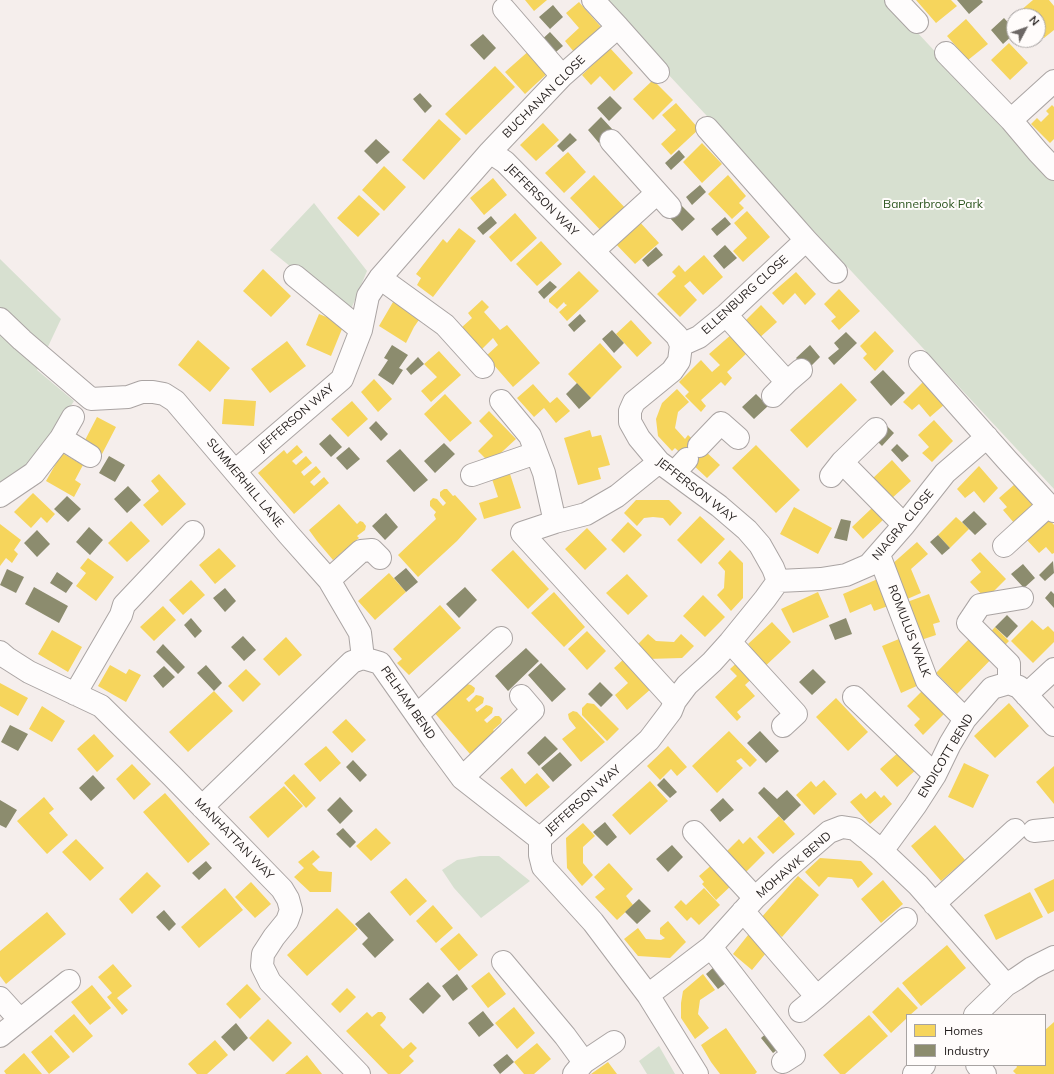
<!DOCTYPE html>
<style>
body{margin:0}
#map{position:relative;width:1054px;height:1074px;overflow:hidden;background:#f5eeec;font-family:Mulish,sans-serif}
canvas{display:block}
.legend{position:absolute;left:906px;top:1014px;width:140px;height:52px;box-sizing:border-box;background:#fffcfb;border:1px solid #a7a3a2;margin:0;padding:5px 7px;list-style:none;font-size:12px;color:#231e1d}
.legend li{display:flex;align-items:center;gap:8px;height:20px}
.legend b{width:20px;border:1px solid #a7a3a2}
.north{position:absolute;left:1006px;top:8px;width:40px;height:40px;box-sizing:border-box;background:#fffcfb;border:1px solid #a7a3a2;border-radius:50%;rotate:49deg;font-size:11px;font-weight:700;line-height:16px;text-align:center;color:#231e1d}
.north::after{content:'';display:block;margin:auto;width:14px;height:18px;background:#6c6765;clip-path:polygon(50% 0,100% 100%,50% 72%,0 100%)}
</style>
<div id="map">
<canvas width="1054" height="1074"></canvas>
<ul class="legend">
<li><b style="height:11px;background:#f6d55c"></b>Homes</li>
<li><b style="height:11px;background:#8c8c6e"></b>Industry</li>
</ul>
<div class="north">N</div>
</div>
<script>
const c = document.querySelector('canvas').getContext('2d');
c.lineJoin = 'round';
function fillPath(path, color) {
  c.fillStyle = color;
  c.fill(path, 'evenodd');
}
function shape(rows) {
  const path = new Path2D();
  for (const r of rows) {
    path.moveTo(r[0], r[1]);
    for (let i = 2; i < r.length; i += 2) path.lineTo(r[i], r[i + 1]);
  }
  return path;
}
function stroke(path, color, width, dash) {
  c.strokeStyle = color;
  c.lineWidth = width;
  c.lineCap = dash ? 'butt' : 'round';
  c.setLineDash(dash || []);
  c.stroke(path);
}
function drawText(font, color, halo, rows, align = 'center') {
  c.font = font + ' Mulish,sans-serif';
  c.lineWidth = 4;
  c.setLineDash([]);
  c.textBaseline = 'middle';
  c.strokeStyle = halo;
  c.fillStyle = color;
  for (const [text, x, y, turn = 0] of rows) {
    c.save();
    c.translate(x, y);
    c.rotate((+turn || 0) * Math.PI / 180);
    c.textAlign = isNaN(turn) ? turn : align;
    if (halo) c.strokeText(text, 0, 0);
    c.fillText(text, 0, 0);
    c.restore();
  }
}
fillPath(shape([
 [599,0,887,0,1054,179,1054,489],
 [314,203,367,271,349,314,270,250],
 [0,259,61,319,37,370,74,401,34,463,0,489],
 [480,856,499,856,530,881,481,918,454,888,442,870,457,860],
 [659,1046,675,1074,647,1074,639,1061]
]), '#d7e0d0');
fillPath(shape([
 [525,0,547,0,534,11],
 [916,0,951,0,957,6,936,23],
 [1033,0,1049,0,1054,6,1054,30,1044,38,1038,31,1038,16,1024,16,1020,11],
 [579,2,601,27,574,52,565,41,579,28,566,13],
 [966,19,988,44,968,60,947,36],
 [1009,43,1028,63,1010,80,991,60],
 [610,48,633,73,614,91,600,76,591,85,582,75],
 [531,49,551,70,525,94,505,72],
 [495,66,515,87,466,135,445,114],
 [653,80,673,100,653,120,633,99],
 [676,103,699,129,671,155,661,144,676,130,662,115],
 [1052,105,1054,107,1054,139,1050,143,1031,124,1037,118,1041,122,1049,114,1046,111],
 [439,119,461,139,424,180,402,160],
 [543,123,559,140,536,161,520,145],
 [702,143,722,164,702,183,683,162],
 [568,152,586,172,564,193,545,173],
 [384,166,406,187,384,211,362,190],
 [594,175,629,212,605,235,570,198],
 [728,175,746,196,739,203,744,208,732,219,708,194],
 [493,178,507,195,484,215,470,198],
 [359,195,380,214,358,237,337,218],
 [747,211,770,237,743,262,733,251,747,238,734,223],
 [515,213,537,238,511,262,489,237],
 [637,219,659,243,635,264,613,241],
 [459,228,476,241,433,297,417,285,421,278,416,274,443,239,447,243],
 [541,241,562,264,537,286,516,264],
 [704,255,723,277,703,295,690,281,684,286,697,300,680,317,657,294,676,276,672,272,679,265,685,272],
 [263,269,291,296,271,317,243,291],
 [579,271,599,291,567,321,559,312,567,305,565,304,564,302,557,309,555,307,549,302,549,299],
 [796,272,816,294,805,305,795,293,783,305,772,293],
 [839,289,860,311,839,330,831,321,836,317,824,304],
 [396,297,423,314,414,327,406,343,379,326],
 [482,300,489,307,484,312,500,330,507,325,540,363,513,387,486,356,498,345,493,338,481,350,461,328,472,318,468,313],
 [761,305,777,322,757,340,742,324],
 [319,314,344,324,331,356,306,345],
 [631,320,652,343,637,357,616,334],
 [875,331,894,351,875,371,863,358,867,354,860,346],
 [732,334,748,352,727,372,732,378,725,386,721,382,701,400,706,406,701,412,685,396,689,392,679,382,701,360,712,372,720,365,709,354],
 [198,340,230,368,210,392,178,365],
 [287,341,306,366,270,393,251,369],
 [600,343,622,367,591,398,568,374],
 [439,351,461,375,431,402,421,391,437,377,424,364],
 [374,379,392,399,378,412,361,392],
 [924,381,945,404,930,417,919,404,912,410,903,402],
 [841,383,857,400,807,448,790,430],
 [533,384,550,403,557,397,570,411,556,423,544,408,534,417,517,398],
 [677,389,689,402,678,412,675,428,685,439,688,435,720,465,707,478,675,448,672,451,658,436,656,419,662,403],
 [445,394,472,423,450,442,424,414],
 [224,399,256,401,254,426,222,424],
 [352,401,368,419,348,437,331,419],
 [489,411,516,439,490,463,478,451,493,436,479,421],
 [97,417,116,427,102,454,83,444],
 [934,420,953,441,932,462,922,453,929,447,918,435],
 [590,430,592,437,601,435,610,465,598,468,601,479,578,485,564,438],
 [297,445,303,452,292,461,296,465,306,456,312,463,301,472,304,476,316,466,321,472,310,482,314,486,324,477,329,483,294,514,258,473,284,450,287,454],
 [756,445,800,490,776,513,732,468],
 [62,453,83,465,75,480,81,484,74,497,46,481],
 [892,460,911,481,891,499,872,479],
 [979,466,998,488,984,503,974,491,965,498,957,489],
 [159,474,186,504,162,526,143,505,159,491,151,481],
 [510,474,521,508,484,519,479,503,498,497,492,479],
 [1015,484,1035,507,1015,524,1003,510,1007,507,999,498],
 [444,489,447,489,453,496,455,495,477,519,457,541,418,577,398,555,436,519,434,515,436,512,430,506,430,501,433,498,437,499,443,506,446,503,440,496,440,492],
 [33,493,55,514,47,523,41,517,31,528,14,512],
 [636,500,669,500,682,513,670,526,663,518,653,517,644,518,637,526,624,513],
 [339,504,357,524,360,521,363,522,366,526,365,530,357,536,359,538,333,560,317,541,309,530],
 [794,507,832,528,818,554,780,534],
 [872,508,884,519,863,539,852,527],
 [700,516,725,539,701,564,677,540],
 [956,517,969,529,950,548,938,535],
 [1049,519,1054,525,1054,553,1052,554,1046,547,1039,553,1026,539],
 [131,521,150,541,127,562,108,543],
 [628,522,642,535,624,553,611,540],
 [0,524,21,540,14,550,18,554,12,563,6,558,0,566],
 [587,528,607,549,585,570,565,549],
 [917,542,928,554,911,569,921,593,905,600,891,565],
 [219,548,236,566,215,584,199,565],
 [513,550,549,589,528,609,491,570],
 [730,550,743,563,743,598,731,611,717,595,724,588,725,571,718,563],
 [980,552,1006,579,986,599,970,582,981,572,971,560],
 [88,558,114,577,96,601,76,586,86,573,80,568],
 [389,573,406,592,375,620,358,601],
 [627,574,648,596,628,615,606,593],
 [880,578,891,605,874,611,871,604,850,613,843,594],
 [191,580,205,595,183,615,169,600],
 [554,592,585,627,564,647,531,613],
 [818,592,829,617,793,633,781,609],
 [929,594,940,622,933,624,936,635,921,640,907,602],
 [703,595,725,617,705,637,683,616],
 [440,605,461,628,409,675,397,663,402,659,393,649],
 [163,606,176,620,154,641,140,627],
 [1032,620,1043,630,1048,626,1054,632,1054,642,1033,663,1011,641],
 [772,622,791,642,745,685,755,696,737,712,741,717,737,721,715,697,737,676,730,669,752,649,748,644],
 [995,627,1009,641,957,694,936,673,969,639,977,647],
 [52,630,82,647,68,672,38,654],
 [587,631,606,651,587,670,568,649],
 [648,634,656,641,674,642,681,634,694,646,682,658,647,659,635,647],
 [286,637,302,655,279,676,263,659],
 [899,639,919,685,901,693,882,646],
 [625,658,652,688,627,710,615,695,628,683,614,668],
 [110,665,126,674,129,669,141,675,126,702,98,686],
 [246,669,261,684,243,702,228,686],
 [0,683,28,698,18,716,0,706],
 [467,684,471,685,475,688,474,692,466,699,469,702,476,695,481,696,484,698,483,703,475,709,477,712,486,705,490,706,493,708,492,713,484,720,487,723,495,716,499,716,502,719,501,723,493,730,495,732,470,754,433,711],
 [214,691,233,711,188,752,169,732],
 [922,691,944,714,923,735,914,725,920,719,907,706],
 [836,698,868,732,848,751,816,717],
 [587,703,594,704,619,729,607,741,582,715,582,708],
 [1009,703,1029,726,995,758,974,736],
 [42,706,65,721,52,742,29,729],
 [573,711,577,712,605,742,581,762,562,739,576,728,569,719,568,714],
 [346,719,366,740,352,753,332,732],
 [729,731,757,760,750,767,741,758,736,761,743,768,717,793,692,766],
 [94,734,114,756,97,772,77,749],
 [326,746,341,763,320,782,304,764],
 [668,746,687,767,677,776,671,769,660,780,647,766],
 [901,750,918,768,897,787,880,769],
 [964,763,989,775,973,808,948,797],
 [132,764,151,784,134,800,116,779],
 [1054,766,1054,804,1036,782],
 [512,768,525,784,537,773,550,787,526,807,500,778],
 [294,774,316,798,306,808,284,783],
 [824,780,837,794,814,815,796,795,811,781,816,787],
 [650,781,668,801,630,835,612,815],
 [284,786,303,806,268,838,249,817],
 [875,791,881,798,884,795,892,804,870,824,850,802,861,793,866,799],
 [165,793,210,844,188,863,143,812],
 [44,797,54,809,49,813,68,835,47,854,17,821],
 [779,816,795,834,773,854,757,837],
 [583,823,595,836,583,847,583,863,593,875,582,886,567,868,566,838],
 [935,825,965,860,941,881,911,846],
 [376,828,391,843,371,861,356,846],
 [750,837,765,853,745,873,725,853,739,839,743,844],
 [76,839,104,868,90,881,62,852],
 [313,850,320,857,312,864,319,871,332,872,331,892,310,892,294,877,304,868,298,862],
 [820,858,861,861,873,874,858,888,852,879,828,877,819,887,805,872],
 [715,862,734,883,716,900,702,884,704,882,699,876],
 [609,863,633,889,626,896,633,905,617,920,595,897,605,889,594,877],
 [147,872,161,886,132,914,119,899],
 [798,876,819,895,782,937,760,919],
 [406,878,427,901,410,916,390,892],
 [1054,879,1054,911,1048,914,1034,889],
 [883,880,903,904,881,923,861,899],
 [251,882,271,904,255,918,235,897],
 [225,888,243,910,199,948,181,927],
 [704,888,720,905,699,925,691,917,687,921,674,907,681,900,686,905],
 [1030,892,1043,917,996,940,984,915],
 [433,905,453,928,436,943,416,921],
 [337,908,358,929,307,976,287,955],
 [47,912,66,934,6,984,0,976,0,951],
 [668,921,686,942,670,958,638,956,624,939,638,928,646,939,661,940,665,938,660,934,660,928],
 [752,930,771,947,752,970,733,954],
 [459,933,478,955,459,971,440,949],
 [947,945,966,968,921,1006,902,983],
 [113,964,132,986,117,998,128,1010,122,1015,107,997,112,993,98,977],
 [489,972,506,994,488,1008,471,986],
 [703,974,715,990,700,1000,698,1014,709,1028,695,1039,681,1018,681,1003,683,991],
 [247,984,261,999,240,1019,226,1004],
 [92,985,111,1008,90,1025,71,1002],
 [898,987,918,1008,910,1015,907,1015,907,1018,891,1033,872,1012],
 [347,988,356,997,340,1013,331,1004],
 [514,1007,535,1033,517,1049,495,1023],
 [367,1012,372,1017,378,1012,382,1012,386,1017,385,1020,380,1025,403,1049,411,1042,417,1048,409,1056,414,1061,400,1074,388,1074,346,1031],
 [74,1014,93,1036,73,1053,54,1031],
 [869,1015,888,1036,845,1074,840,1074,823,1055],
 [268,1019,292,1043,273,1062,249,1038],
 [1054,1022,1054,1074,1016,1074,1013,1071,1017,1067,1016,1065,1045,1065,1045,1030],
 [726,1028,757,1072,755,1074,720,1074,711,1062,701,1045],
 [51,1035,70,1057,49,1074,31,1052],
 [215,1040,228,1055,207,1074,197,1074,188,1064],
 [537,1043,551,1059,534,1074,524,1074,514,1062],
 [24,1053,42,1074,6,1074,4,1071],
 [307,1055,322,1074,285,1074],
 [608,1062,617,1074,591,1074]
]), '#f6d55c');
fillPath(shape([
 [957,0,981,0,983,2,969,14],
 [553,5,563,17,550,29,539,17],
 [1004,18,1014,29,1014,34,1003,44,991,30],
 [550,32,563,46,550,57,538,43],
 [483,34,496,48,484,60,470,45],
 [420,93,432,106,425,113,413,99],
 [610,96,622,108,609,121,597,108],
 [601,117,613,130,599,143,588,130],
 [570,133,577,140,563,152,557,146],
 [376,139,390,152,377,164,364,151],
 [679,150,685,157,671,170,665,163],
 [700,185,706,192,692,205,686,197],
 [681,205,695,219,682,231,669,217],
 [491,216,497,223,483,235,477,228],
 [725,217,731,224,717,236,711,229],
 [725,245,737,258,724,269,713,256],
 [656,247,663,255,648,267,642,260],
 [550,281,557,287,544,299,538,292],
 [580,314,586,321,574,332,568,325],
 [612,330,624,343,614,353,602,339],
 [846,332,857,343,834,365,828,358,839,349,834,343],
 [392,345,408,355,399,368,403,370,393,385,378,375,388,360,384,358],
 [810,345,820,357,807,370,796,358],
 [418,357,424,364,411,375,406,369],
 [883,370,905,393,891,406,870,382],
 [577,383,591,398,579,409,566,394],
 [756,394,768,406,754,419,742,407],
 [376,421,388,434,381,441,369,428],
 [887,426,894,433,882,446,874,438],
 [330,434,342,447,331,457,319,444],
 [444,443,455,454,435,473,424,461],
 [897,444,909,456,902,462,891,450],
 [349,447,360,459,347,470,336,458],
 [400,449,428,480,414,492,386,461],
 [109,456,125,465,115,482,99,473],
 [128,486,141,500,127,513,114,499],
 [67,496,81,509,68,522,54,509],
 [974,511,987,524,975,535,962,522],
 [386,513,398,527,385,540,372,526],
 [841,519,851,521,847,541,834,538],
 [89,527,103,540,90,555,76,542],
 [37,530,50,544,37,557,24,543],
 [938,535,950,548,942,555,930,542],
 [1053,561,1054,573,1045,581,1039,575],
 [1023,564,1035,578,1024,588,1011,574],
 [406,568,418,582,406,592,394,578],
 [7,569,24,577,16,593,0,585],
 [57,572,73,583,66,593,50,583],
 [34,587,68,606,59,623,25,604],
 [465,587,477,600,459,618,446,604],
 [225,588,236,601,225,612,213,598],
 [1051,591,1054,594,1054,608,1045,598],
 [1007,615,1018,626,1007,638,995,627],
 [191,618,202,631,195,638,184,625],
 [846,618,852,634,835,640,829,625],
 [243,636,256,650,244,661,231,647],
 [163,644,185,667,178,674,156,652],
 [526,648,539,661,508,691,495,676],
 [541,663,566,689,552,702,528,675],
 [206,665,222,683,214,691,197,673],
 [164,666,175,677,163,688,153,676],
 [813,669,826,682,812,695,799,682],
 [600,682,613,695,601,707,588,694],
 [10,725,28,734,18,751,1,742],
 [760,731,779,751,766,763,747,743],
 [545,736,558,749,539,766,527,753],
 [560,752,572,765,553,782,541,768],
 [353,760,367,775,360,782,346,767],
 [93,775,105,788,91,801,79,788],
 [664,778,677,792,670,798,657,785],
 [764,787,777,799,787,790,801,805,784,821,758,793],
 [340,797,353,811,340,824,327,810],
 [723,798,734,810,720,822,710,810],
 [0,800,17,810,6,828,0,825],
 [605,822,617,837,607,846,593,832],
 [343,828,356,842,350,848,336,834],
 [672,845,683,857,668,872,656,859],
 [206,861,212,868,199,880,192,873],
 [639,899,651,911,637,924,625,912],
 [164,910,176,924,169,931,156,917],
 [369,912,394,940,375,958,362,944,368,938,355,924],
 [714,967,726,983,718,989,706,974],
 [457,974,468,989,453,1001,442,986],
 [428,982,441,996,423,1014,409,999],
 [483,1011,494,1025,479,1037,468,1023],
 [236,1023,248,1038,234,1051,221,1037],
 [769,1031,781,1047,773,1053,761,1038],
 [507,1054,514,1062,500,1074,493,1065]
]), '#8c8c6e');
const minor = shape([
 [896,0,917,22],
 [504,9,562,76],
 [618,27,658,72],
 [946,53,1011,120],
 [1054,81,1011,120,1038,152,1054,169],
 [707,128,806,240],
 [611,141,670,207],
 [490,152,562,76,618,27,593,0],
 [593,251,657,193],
 [295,276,361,330],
 [380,278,445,325,483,367],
 [726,315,787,382,801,370],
 [0,319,22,340,91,399,128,397,142,392,153,392,164,394,175,401,289,535,329,580,360,633,363,658],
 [681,345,699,337,726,315,806,240,836,272],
 [920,362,1007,460,1054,511],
 [773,396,787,382],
 [501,401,530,436,544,473,555,522],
 [876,429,842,462,904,525],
 [61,438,90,456],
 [699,446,721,423,738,438],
 [659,462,617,496,586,514,555,522,522,533,675,701],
 [235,471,342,379,361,330,368,296,380,278,490,152,505,162,677,336,681,345,679,361,672,371,634,402,630,411,630,422,639,438,659,462,719,506,747,530,760,545,773,568,778,581,765,599,730,642,712,662,687,685,675,701,671,711,649,740,540,839,540,855,543,867,593,922,648,995,697,1074],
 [674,473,687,459],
 [472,475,536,453],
 [831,476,842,462],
 [0,496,34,473,61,438,73,417],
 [1004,546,1049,505],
 [879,555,927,681,965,719],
 [329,580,361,551,372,550,380,558],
 [778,581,821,579,846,575,869,565,904,525,945,473,987,437],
 [730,642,796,714,783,726],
 [0,652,7,658,29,672,101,706,172,776,282,889,288,899,291,910,287,921,274,937,263,954,262,966,270,982,359,1074],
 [1009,683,1009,664,968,623,980,605,1022,598],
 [75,694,121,615,124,605,193,532],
 [1026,695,1054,669],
 [854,697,935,775],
 [417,715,501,638],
 [462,778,533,710,521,696],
 [202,807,352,662,363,658,380,663,434,740,462,778,540,839],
 [1034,831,1054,829],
 [694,832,755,898],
 [882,851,915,806,935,775,950,744,965,719,992,688,1009,683,1019,687,1054,725],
 [934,904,1015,830],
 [743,911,817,997,906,919],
 [711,947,794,1055,783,1062],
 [503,962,565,1036,584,1062],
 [648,995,711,947,755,898,786,869,829,832,842,827,855,829,882,851,918,885,1006,985],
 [0,998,20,1020],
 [800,1011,817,997],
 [975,1015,1006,985,1016,979,1032,968,1054,957],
 [0,1036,69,981],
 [977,1065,985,1074],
 [574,1074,584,1062,614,1042],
 [914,1074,924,1065]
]);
stroke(minor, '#aaa4a3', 24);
stroke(minor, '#fefcfc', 22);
drawText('12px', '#231e1d', '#fffcfb', [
 ["BUCHANAN CLOSE",544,97,-45],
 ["JEFFERSON WAY",542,200,45],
 ["ELLENBURG CLOSE",745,295,-42],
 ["JEFFERSON WAY",296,418,-41],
 ["SUMMERHILL LANE",245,483,50],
 ["JEFFERSON WAY",696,490,38],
 ["NIAGRA CLOSE",903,525,-50],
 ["ROMULUS WALK",909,631,69],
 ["PELHAM BEND",408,703,55],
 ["ENDICOTT BEND",946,756,-59],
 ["JEFFERSON WAY",583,800,-42],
 ["MANHATTAN WAY",234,839,46],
 ["MOHAWK BEND",794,865,-41]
]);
drawText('12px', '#2a531c', '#fffcfb', [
 ["Bannerbrook Park",933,204]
]);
</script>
